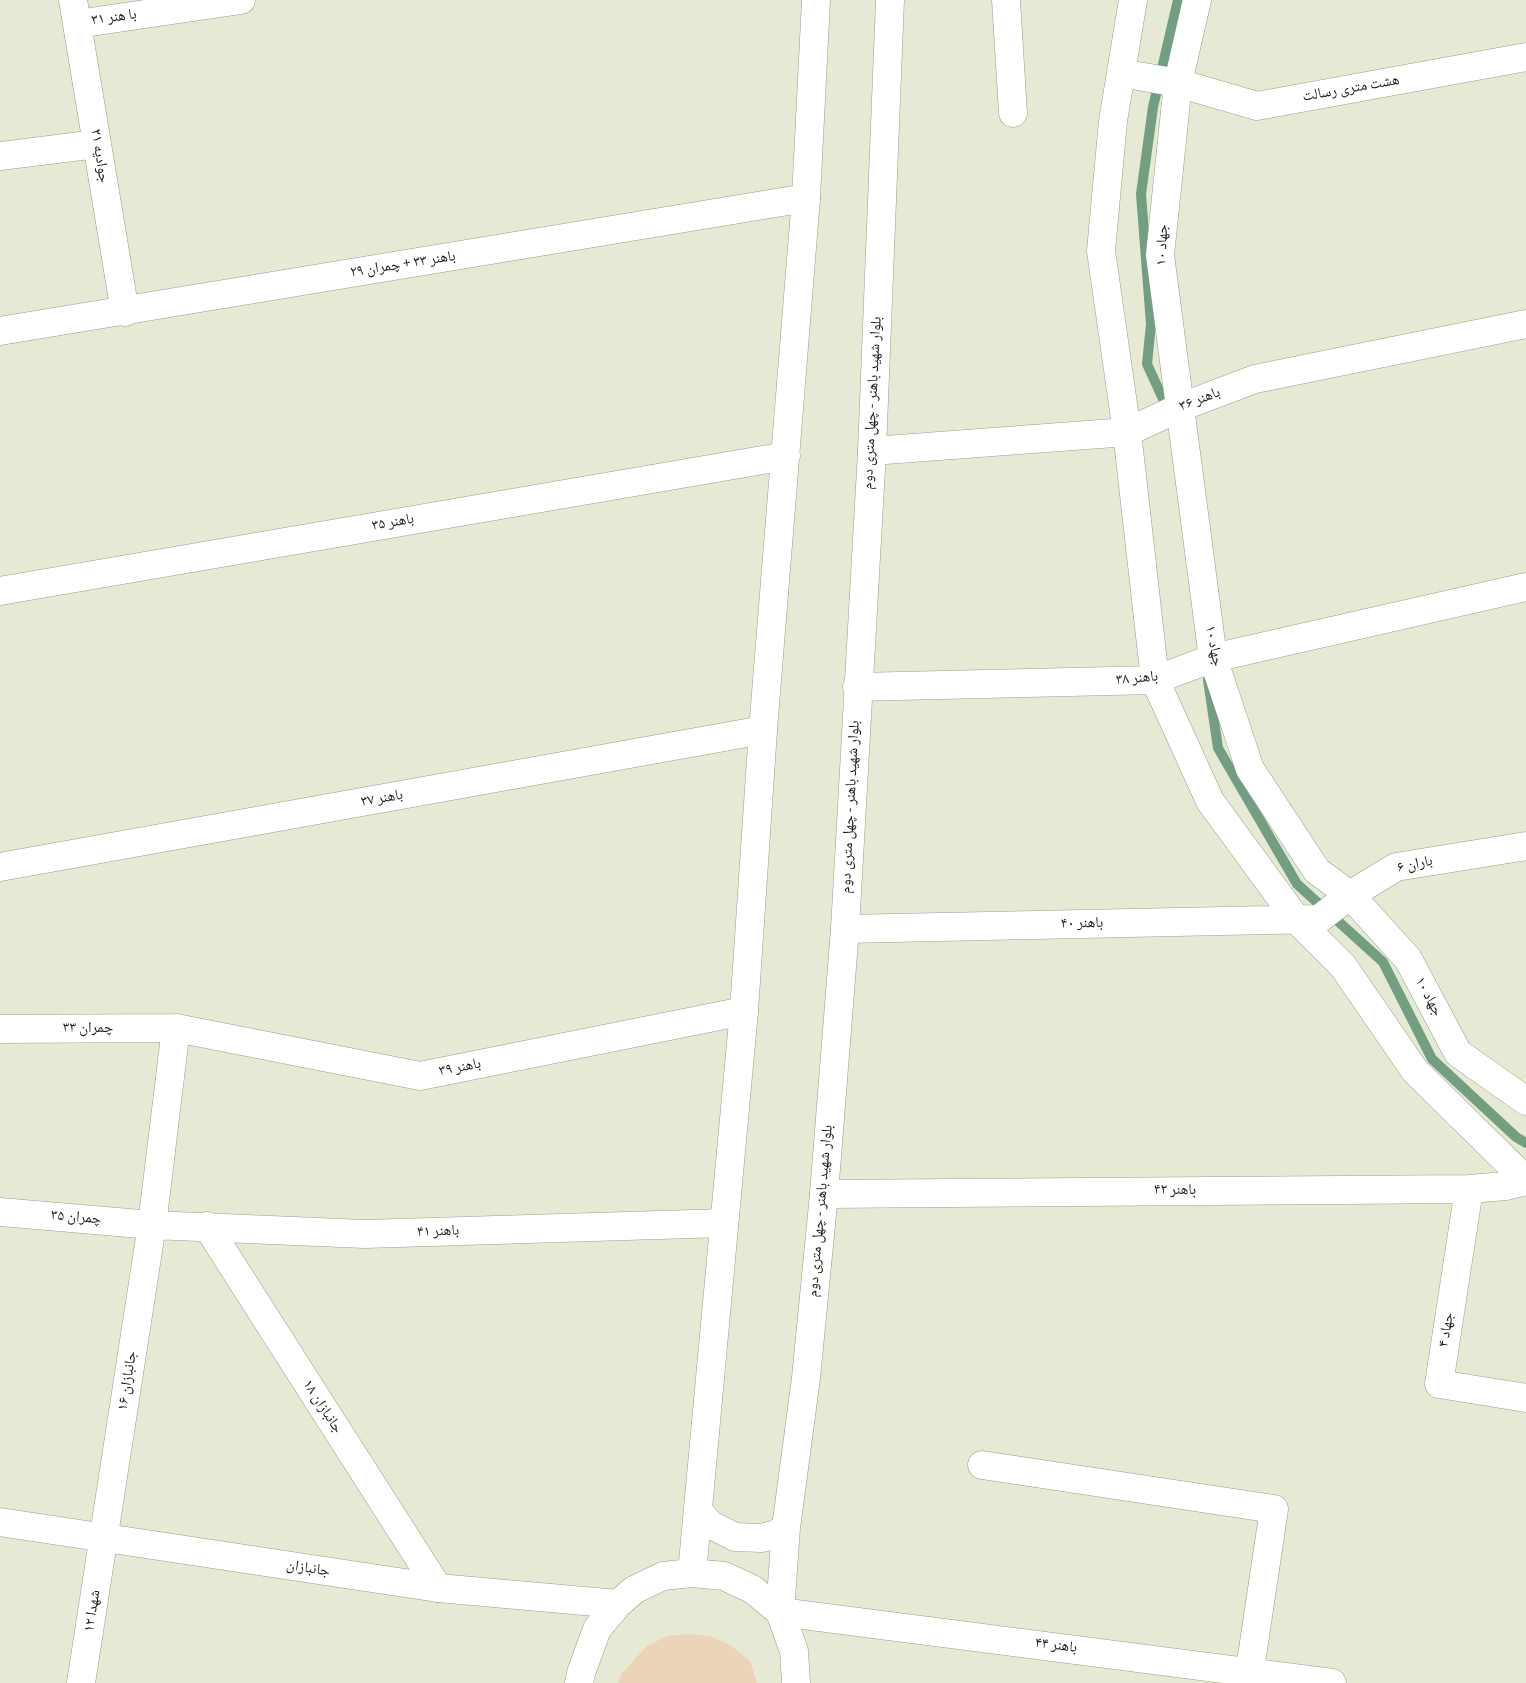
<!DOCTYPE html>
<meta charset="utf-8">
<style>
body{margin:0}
canvas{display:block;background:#e6e9d4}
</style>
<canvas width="1526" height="1683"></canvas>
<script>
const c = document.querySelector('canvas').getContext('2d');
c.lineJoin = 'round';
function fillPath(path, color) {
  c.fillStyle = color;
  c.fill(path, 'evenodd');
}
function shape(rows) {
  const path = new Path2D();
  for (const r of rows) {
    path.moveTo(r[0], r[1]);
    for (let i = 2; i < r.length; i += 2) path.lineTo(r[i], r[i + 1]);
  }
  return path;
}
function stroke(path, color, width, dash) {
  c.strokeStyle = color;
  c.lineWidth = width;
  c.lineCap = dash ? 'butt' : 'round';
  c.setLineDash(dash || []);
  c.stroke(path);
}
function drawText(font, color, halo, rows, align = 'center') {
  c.font = font + ' "Source Sans 3","Noto Naskh Arabic",sans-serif';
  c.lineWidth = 5;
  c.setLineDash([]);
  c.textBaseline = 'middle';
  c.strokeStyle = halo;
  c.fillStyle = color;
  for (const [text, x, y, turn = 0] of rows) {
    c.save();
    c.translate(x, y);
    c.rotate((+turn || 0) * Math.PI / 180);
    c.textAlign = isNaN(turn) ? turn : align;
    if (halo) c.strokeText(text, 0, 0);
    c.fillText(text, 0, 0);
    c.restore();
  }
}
fillPath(shape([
 [688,1634,710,1636,730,1645,750,1661,757,1683,618,1683,622,1673,647,1646,667,1636]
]), '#ebd4b8');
stroke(shape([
 [1169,412,1147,364,1151,324,1141,194,1153,107,1178,0],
 [1208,680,1218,748,1297,884,1383,962,1432,1059,1516,1137,1526,1143]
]), '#729f81', 10);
const street = shape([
 [73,0,125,312],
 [1006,0,1013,113],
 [1133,0,1113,121,1101,251,1127,432,1155,680,1210,801,1297,920,1343,966,1415,1071,1526,1180],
 [1197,0,1178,83,1160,255,1213,658,1250,769,1317,871,1350,895,1408,959,1458,1053,1526,1101],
 [77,24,241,0],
 [1121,73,1178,83,1257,106,1526,57],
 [0,156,97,144],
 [0,331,806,198],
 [872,451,1127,432,1181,407,1255,379,1526,324],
 [0,591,786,456],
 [857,687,1155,680,1213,658,1526,587],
 [0,867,763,730],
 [845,929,1319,919,1350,895,1396,867,1526,846],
 [0,1029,176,1028,420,1076,744,1011],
 [1469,1189,1439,1384,1526,1398],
 [824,1194,1469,1189,1506,1186,1526,1181],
 [0,1212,152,1225,365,1234,724,1223],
 [207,1226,438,1588],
 [982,1465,1274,1509,1248,1683],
 [780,1612,1332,1683],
 [81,1683,152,1225,176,1028]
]);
const secondary = shape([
 [699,1512,711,1525,735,1537,761,1538,774,1535,786,1528],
 [0,1522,438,1588,618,1604],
 [692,1573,744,1011,763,730,806,198,816,0],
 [780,1612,786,1528,806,1378,824,1194,845,929,872,451,890,0],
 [579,1683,581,1673,597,1629,618,1604,634,1590,663,1576,692,1573,724,1576,752,1589,780,1612,794,1651,796,1683]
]);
stroke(street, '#9a9d89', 29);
stroke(secondary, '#9a9d89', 29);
stroke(street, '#fff', 28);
stroke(secondary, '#fff', 28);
drawText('15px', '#1c1d16', '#fff', [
 ["با هنر ۳۱",114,18,-8],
 ["هشت متری رسالت",1351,89,-10],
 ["جوادیه ۲۱",99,156,81],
 ["جهاد ۱۰",1163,245,-88],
 ["باهنر ۳۳ + چمران ۲۹",403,265,-9],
 ["باهنر ۳۶",1200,400,-21],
 ["بلوار شهید باهنر - چهل متری دوم",873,403,-87],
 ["باهنر ۳۵",393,523,-10],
 ["جهاد ۱۰",1213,646,79],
 ["باهنر ۳۸",1137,679,-5],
 ["باهنر ۳۷",382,799,-10],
 ["بلوار شهید باهنر - چهل متری دوم",851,807,-87],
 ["باران ۶",1415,865,-12],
 ["باهنر ۴۰",1082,924,-1],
 ["جهاد ۱۰",1428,997,62],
 ["چمران ۳۳",88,1029],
 ["باهنر ۳۹",460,1068,-11],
 ["باهنر ۴۲",1175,1191],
 ["بلوار شهید باهنر - چهل متری دوم",821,1211,-85],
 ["چمران ۳۵",76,1218,5],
 ["باهنر ۴۱",438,1232,-2],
 ["جهاد ۴",1447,1330,-81],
 ["جانبازان ۱۶",128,1381,-81],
 ["جانبازان ۱۸",322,1407,57],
 ["جانبازان",308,1569,9],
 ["شهدا ۱۲",93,1611,-81],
 ["باهنر ۴۴",1056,1646,7]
]);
</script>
